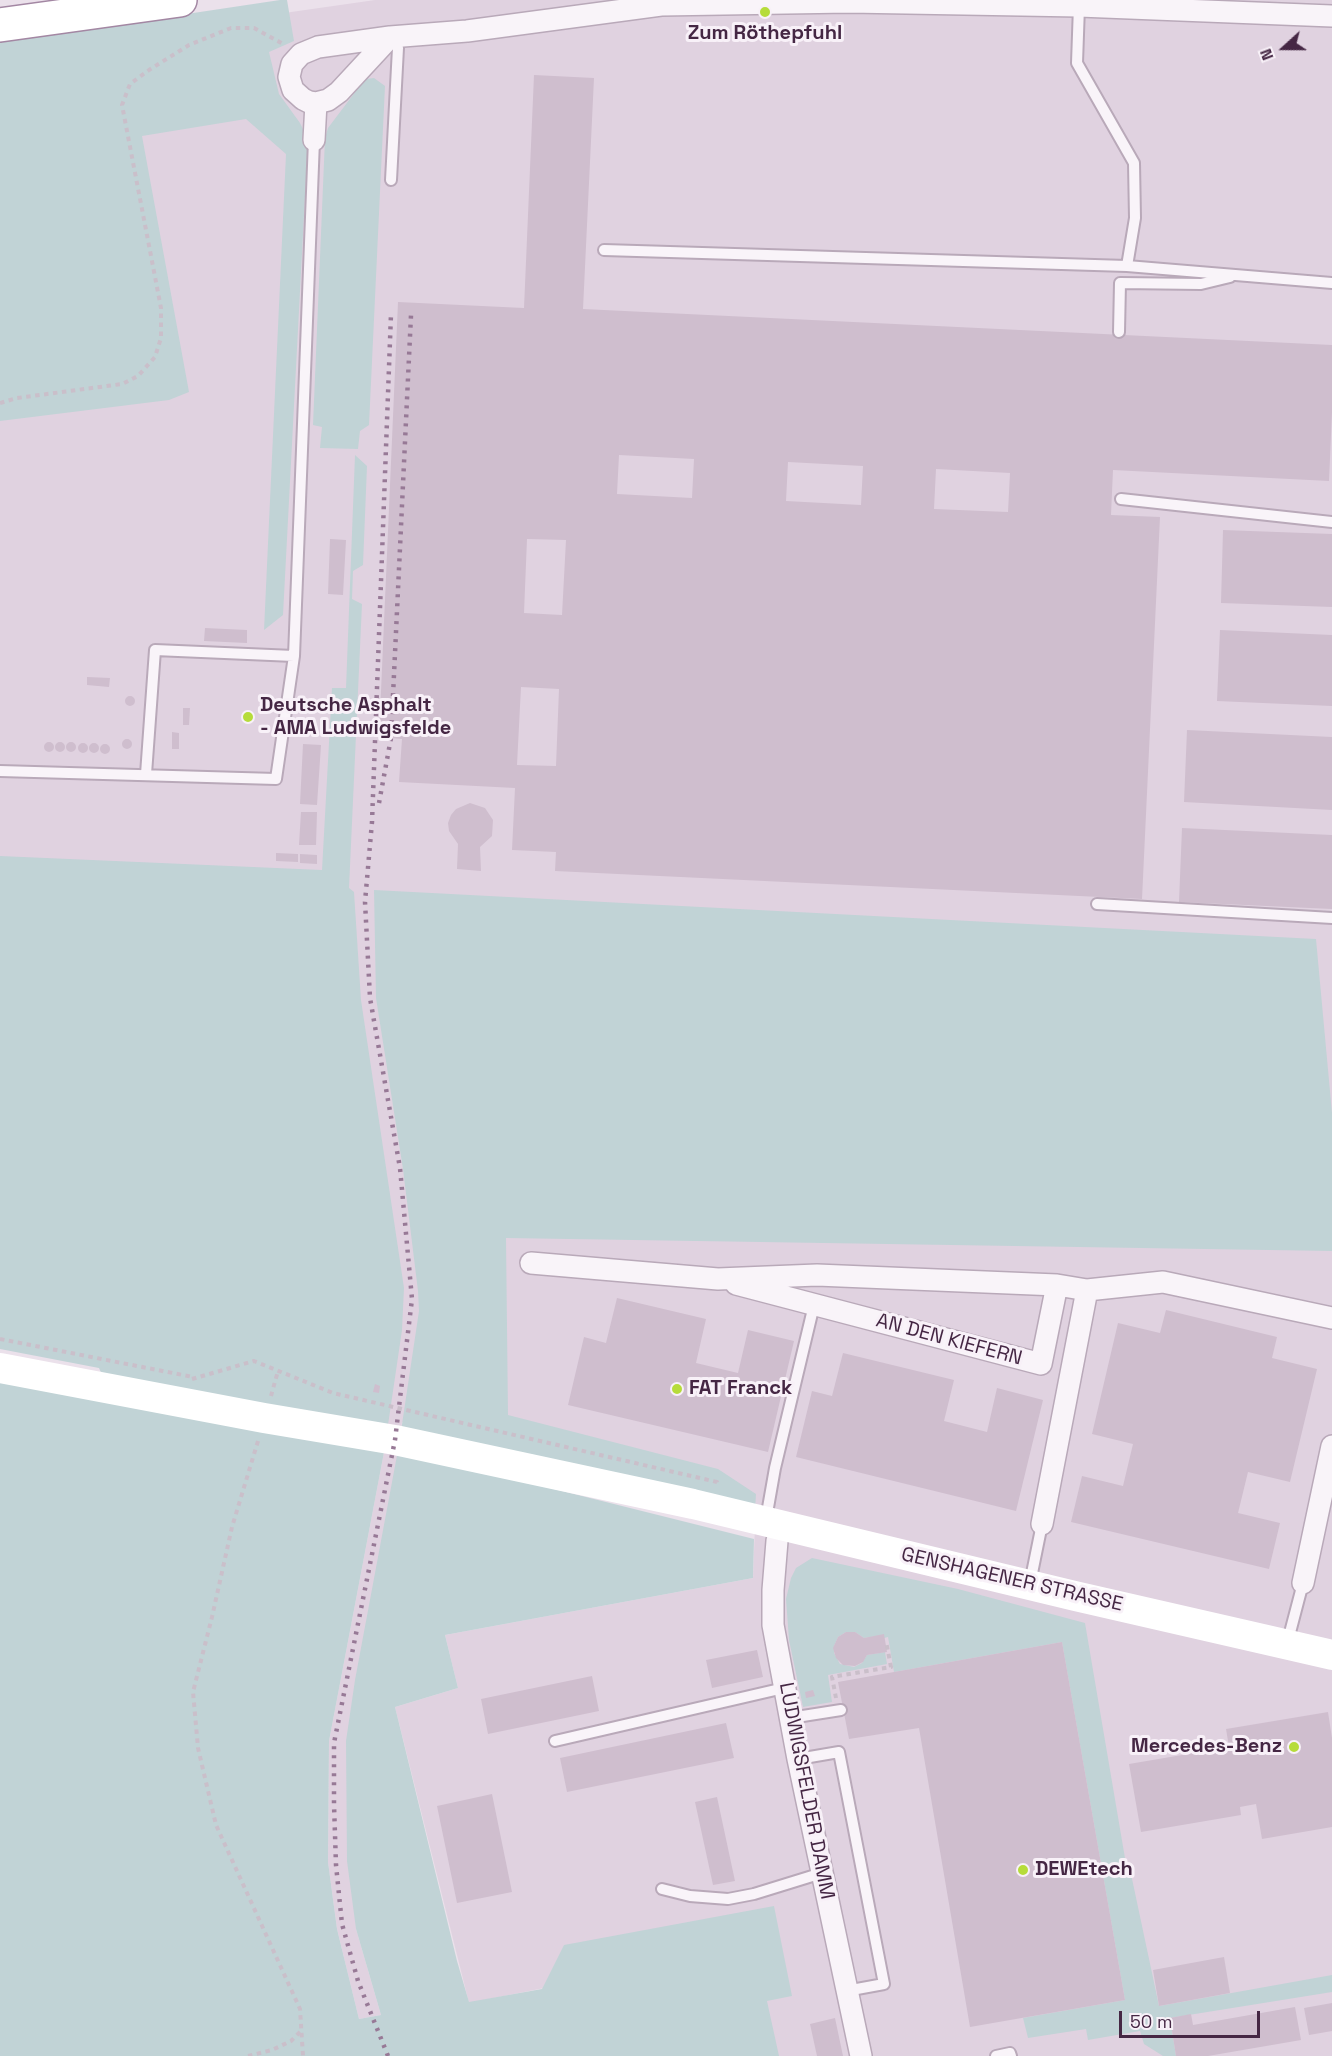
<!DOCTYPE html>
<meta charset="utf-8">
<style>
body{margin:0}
#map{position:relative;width:1332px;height:2056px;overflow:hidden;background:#ebe1eb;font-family:"Space Grotesk",sans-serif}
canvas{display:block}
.north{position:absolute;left:1254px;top:18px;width:60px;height:60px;-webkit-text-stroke:4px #f8f1f8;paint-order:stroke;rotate:249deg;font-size:16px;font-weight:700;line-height:24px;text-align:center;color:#452744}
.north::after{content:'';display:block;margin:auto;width:21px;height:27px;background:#452744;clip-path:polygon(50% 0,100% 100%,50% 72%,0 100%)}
.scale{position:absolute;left:1119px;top:2011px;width:141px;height:27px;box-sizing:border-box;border:3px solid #452744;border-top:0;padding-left:8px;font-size:18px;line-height:21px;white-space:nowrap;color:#452744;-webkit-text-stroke:4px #f8f1f8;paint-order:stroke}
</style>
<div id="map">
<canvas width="1332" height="2056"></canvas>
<div class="north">N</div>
<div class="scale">50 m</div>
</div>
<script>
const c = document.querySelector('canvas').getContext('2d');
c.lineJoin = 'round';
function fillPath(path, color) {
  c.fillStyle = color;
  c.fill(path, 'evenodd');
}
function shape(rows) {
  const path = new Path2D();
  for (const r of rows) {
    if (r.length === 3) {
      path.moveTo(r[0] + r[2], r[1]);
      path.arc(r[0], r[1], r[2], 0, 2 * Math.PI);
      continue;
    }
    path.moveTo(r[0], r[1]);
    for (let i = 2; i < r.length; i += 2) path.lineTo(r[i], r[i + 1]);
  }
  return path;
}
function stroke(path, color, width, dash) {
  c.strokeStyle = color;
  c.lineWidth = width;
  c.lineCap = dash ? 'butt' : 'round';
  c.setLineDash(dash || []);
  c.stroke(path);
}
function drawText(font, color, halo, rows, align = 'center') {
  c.font = font + ' "Space Grotesk",sans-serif';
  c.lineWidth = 6;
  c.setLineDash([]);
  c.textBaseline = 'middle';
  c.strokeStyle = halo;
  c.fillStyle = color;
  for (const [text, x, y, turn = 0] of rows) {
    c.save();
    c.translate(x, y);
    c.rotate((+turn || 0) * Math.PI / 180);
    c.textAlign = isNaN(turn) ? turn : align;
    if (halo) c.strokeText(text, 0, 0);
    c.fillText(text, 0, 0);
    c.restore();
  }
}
fillPath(shape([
 [375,0,1332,0,1332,1646,402,1422,356,1929,381,2015,359,2019,337,1929,328,1862,329,1741,385,1447,0,1325,0,378,61,45],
 [755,1525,1332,1663,1332,2056,591,2056,574,1982,469,2003,395,1707,458,1688,445,1635,753,1578]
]), '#e0d2e0');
fillPath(shape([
 [280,0,287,0,294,41,269,52,279,94,300,123,308,139,283,615,264,630,286,154,246,119,142,136,189,392,169,400,0,421,0,42],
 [374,78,385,86,369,425,360,431,358,449,320,448,322,427,313,425,325,138,328,128,365,79],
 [355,455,367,466,363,565,353,571,352,599,362,604,349,888,354,892,361,1000,404,1288,402,1330,388,1425,103,1377,99,1368,0,1349,0,856,322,870,332,688,346,688],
 [374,890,1316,939,1332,1113,1332,1251,506,1238,508,1415,718,1469,756,1494,755,1511,401,1431,419,1311,418,1291,403,1169,376,998],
 [0,1381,385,1447,329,1741,328,1862,337,1929,359,2019,381,2015,356,1929,347,1861,346,1741,355,1680,398,1450,754,1539,753,1578,445,1635,458,1688,395,1707,457,1961,469,2002,542,1989,564,1945,774,1906,792,1996,767,2001,779,2056,0,2056],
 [812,1558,958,1589,1085,1623,1126,1864,1131,1874,1159,2006,1332,1975,1332,1992,1170,2018,1176,2056,1163,2056,1144,2044,1140,2031,1088,2040,1086,2029,1028,2038,1023,2018,1125,2000,1062,1642,894,1672,888,1637,884,1638,884,1635,864,1638,855,1632,846,1632,838,1637,834,1646,834,1653,840,1664,854,1667,862,1663,867,1655,885,1652,887,1664,828,1675,832,1702,803,1707,789,1640,786,1599,791,1578,796,1568]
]), '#c1d3d6');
fillPath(shape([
 [534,75,594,78,583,309,1332,345,1332,412,1329,481,1113,470,1111,515,1160,517,1142,899,555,871,556,852,512,850,515,788,399,782,402,739,379,737,398,302,524,308],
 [619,455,694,459,692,498,617,494],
 [788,462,863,466,861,505,786,501],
 [936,469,1010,473,1008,512,934,509],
 [527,539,566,540,562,615,524,613],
 [521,687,559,689,556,766,517,765],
 [1223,530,1332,534,1332,607,1221,603],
 [330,539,346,540,343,595,328,594],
 [205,628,247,630,247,643,204,641],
 [1220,630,1332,635,1332,706,1217,701],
 [87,677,110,678,109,687,87,685],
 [130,701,5],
 [183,708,190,708,189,725,183,725],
 [1187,730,1332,737,1332,810,1184,802],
 [172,732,179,733,179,749,172,749],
 [127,744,5],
 [60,747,5],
 [71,747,5],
 [49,747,5],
 [83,748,5],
 [94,748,5],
 [303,744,321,745,317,805,300,804],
 [105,749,5],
 [470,803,485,808,493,820,492,836,480,847,481,871,457,869,458,844,449,831,448,823,451,815,456,809],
 [301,812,317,812,316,845,299,845],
 [1182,828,1332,835,1332,909,1179,902],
 [276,853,298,854,298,862,276,861],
 [300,854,317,855,317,864,300,863],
 [617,1298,706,1319,696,1363,738,1373,748,1330,794,1341,768,1452,568,1405,584,1337,606,1343],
 [1166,1310,1277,1337,1272,1358,1317,1369,1290,1482,1248,1472,1238,1513,1280,1523,1269,1569,1071,1522,1082,1476,1123,1486,1133,1444,1092,1434,1118,1323,1160,1333],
 [843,1353,954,1380,944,1421,987,1432,997,1388,1043,1400,1016,1511,796,1457,812,1391,832,1396],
 [375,1384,380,1386,379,1393,373,1392],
 [846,1632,855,1632,864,1638,884,1634,887,1652,867,1655,863,1662,855,1666,843,1665,836,1658,833,1648,838,1637],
 [1062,1642,1125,2000,970,2027,919,1728,849,1739,838,1682],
 [757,1650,763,1677,712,1688,706,1660],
 [592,1676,599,1711,488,1734,481,1699],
 [813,1690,815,1696,806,1698,805,1692],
 [1328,1712,1332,1738,1332,1827,1262,1839,1256,1804,1240,1807,1241,1815,1141,1832,1129,1764,1229,1747,1226,1729],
 [726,1723,734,1758,567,1792,560,1758],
 [492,1794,512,1892,457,1903,437,1806],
 [717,1797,735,1881,713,1885,695,1802],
 [1224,1957,1230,1993,1159,2006,1153,1970],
 [1332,2003,1332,2031,1309,2035,1304,2008],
 [1295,2007,1301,2040,1208,2056,1176,2056,1170,2018,1191,2014,1193,2025],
 [835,2018,843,2056,817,2056,810,2024]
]), '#cfbece');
const lane = shape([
 [1079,6,1077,63,1134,163,1135,218,1127,266],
 [390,37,398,48,391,180],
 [604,250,1127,266,1332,283],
 [1119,332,1120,283,1201,284,1230,277],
 [1121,499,1332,522],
 [0,771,276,779,294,656,314,140],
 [146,774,155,650,294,656],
 [1097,904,1332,918],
 [766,1519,775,1468,814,1305],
 [1030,1583,1042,1524],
 [1287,1644,1303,1583],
 [790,1718,841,1710],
 [555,1741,784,1688],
 [798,1759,839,1752,884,1984,846,1991],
 [662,1889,690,1896,728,1899,754,1894,822,1873],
 [996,2056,1010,2053,1011,2056]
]);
const street = shape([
 [390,37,339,92,328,100,316,103,309,102,303,99,293,90,289,77,292,64,301,54,318,47,390,37,467,31,661,5,849,2,1079,6,1332,16],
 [314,140,316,103],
 [531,1263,718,1279,817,1275,1057,1285,1087,1290,1163,1282,1332,1318],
 [736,1284,1041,1364,1057,1285],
 [1042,1524,1087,1290],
 [781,1525,777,1541,773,1590,773,1625,798,1759,861,2056],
 [1303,1583,1332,1446]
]);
const highway = shape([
 [0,25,180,0]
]);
stroke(lane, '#b9a9b9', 14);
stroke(street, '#b9a9b9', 24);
stroke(highway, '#a387a3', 36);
stroke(shape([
 [0,403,17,398,122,384,138,376,155,357,161,338,161,308,122,105,130,84,149,70,189,45,231,28,254,28,285,45],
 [0,1339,193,1377],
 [192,1379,254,1361,333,1393,717,1482,718,1486],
 [271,1396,278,1371],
 [258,1441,232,1527,212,1617,193,1692,198,1748,216,1825,300,2009,303,2056],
 [836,1698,832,1677,891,1667,886,1641],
 [248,2056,272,2050,291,2041,300,2032]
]), '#cabfca', 4, [4.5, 4.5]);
stroke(lane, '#f9f4f9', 10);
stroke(street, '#f9f4f9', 21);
stroke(shape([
 [0,1368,264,1418,395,1440,693,1504,1075,1596,1332,1655]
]), '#fff', 30);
stroke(highway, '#fff', 33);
stroke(shape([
 [379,803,391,738,411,315],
 [388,2056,358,1981,342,1924,336,1865,334,1804,334,1743,395,1440,412,1299,400,1168,370,998,365,902,372,822,391,314]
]), '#977996', 4.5, [3, 6]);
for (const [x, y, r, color] of [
 [765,12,6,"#b6dc3a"],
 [248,717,6,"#b6dc3a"],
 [677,1389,6,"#b6dc3a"],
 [1294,1747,6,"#b6dc3a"],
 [1023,1870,6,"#b6dc3a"]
]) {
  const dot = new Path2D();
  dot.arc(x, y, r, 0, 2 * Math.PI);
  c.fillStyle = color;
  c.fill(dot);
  stroke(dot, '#f8f1f8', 2);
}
drawText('bold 20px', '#452744', '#f8f1f8', [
 ["Zum Röthepfuhl",765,34,"center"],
 ["Deutsche Asphalt",260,706],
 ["- AMA Ludwigsfelde",260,729],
 ["FAT Franck",689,1389],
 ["Mercedes-Benz",1282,1747,"right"],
 ["DEWEtech",1035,1870]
], 'left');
drawText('20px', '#452744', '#f8f1f8', [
 ["AN DEN KIEFERN",949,1340,15],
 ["GENSHAGENER STRASSE",1012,1580,13],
 ["LUDWIGSFELDER DAMM",806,1791,79]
]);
</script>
